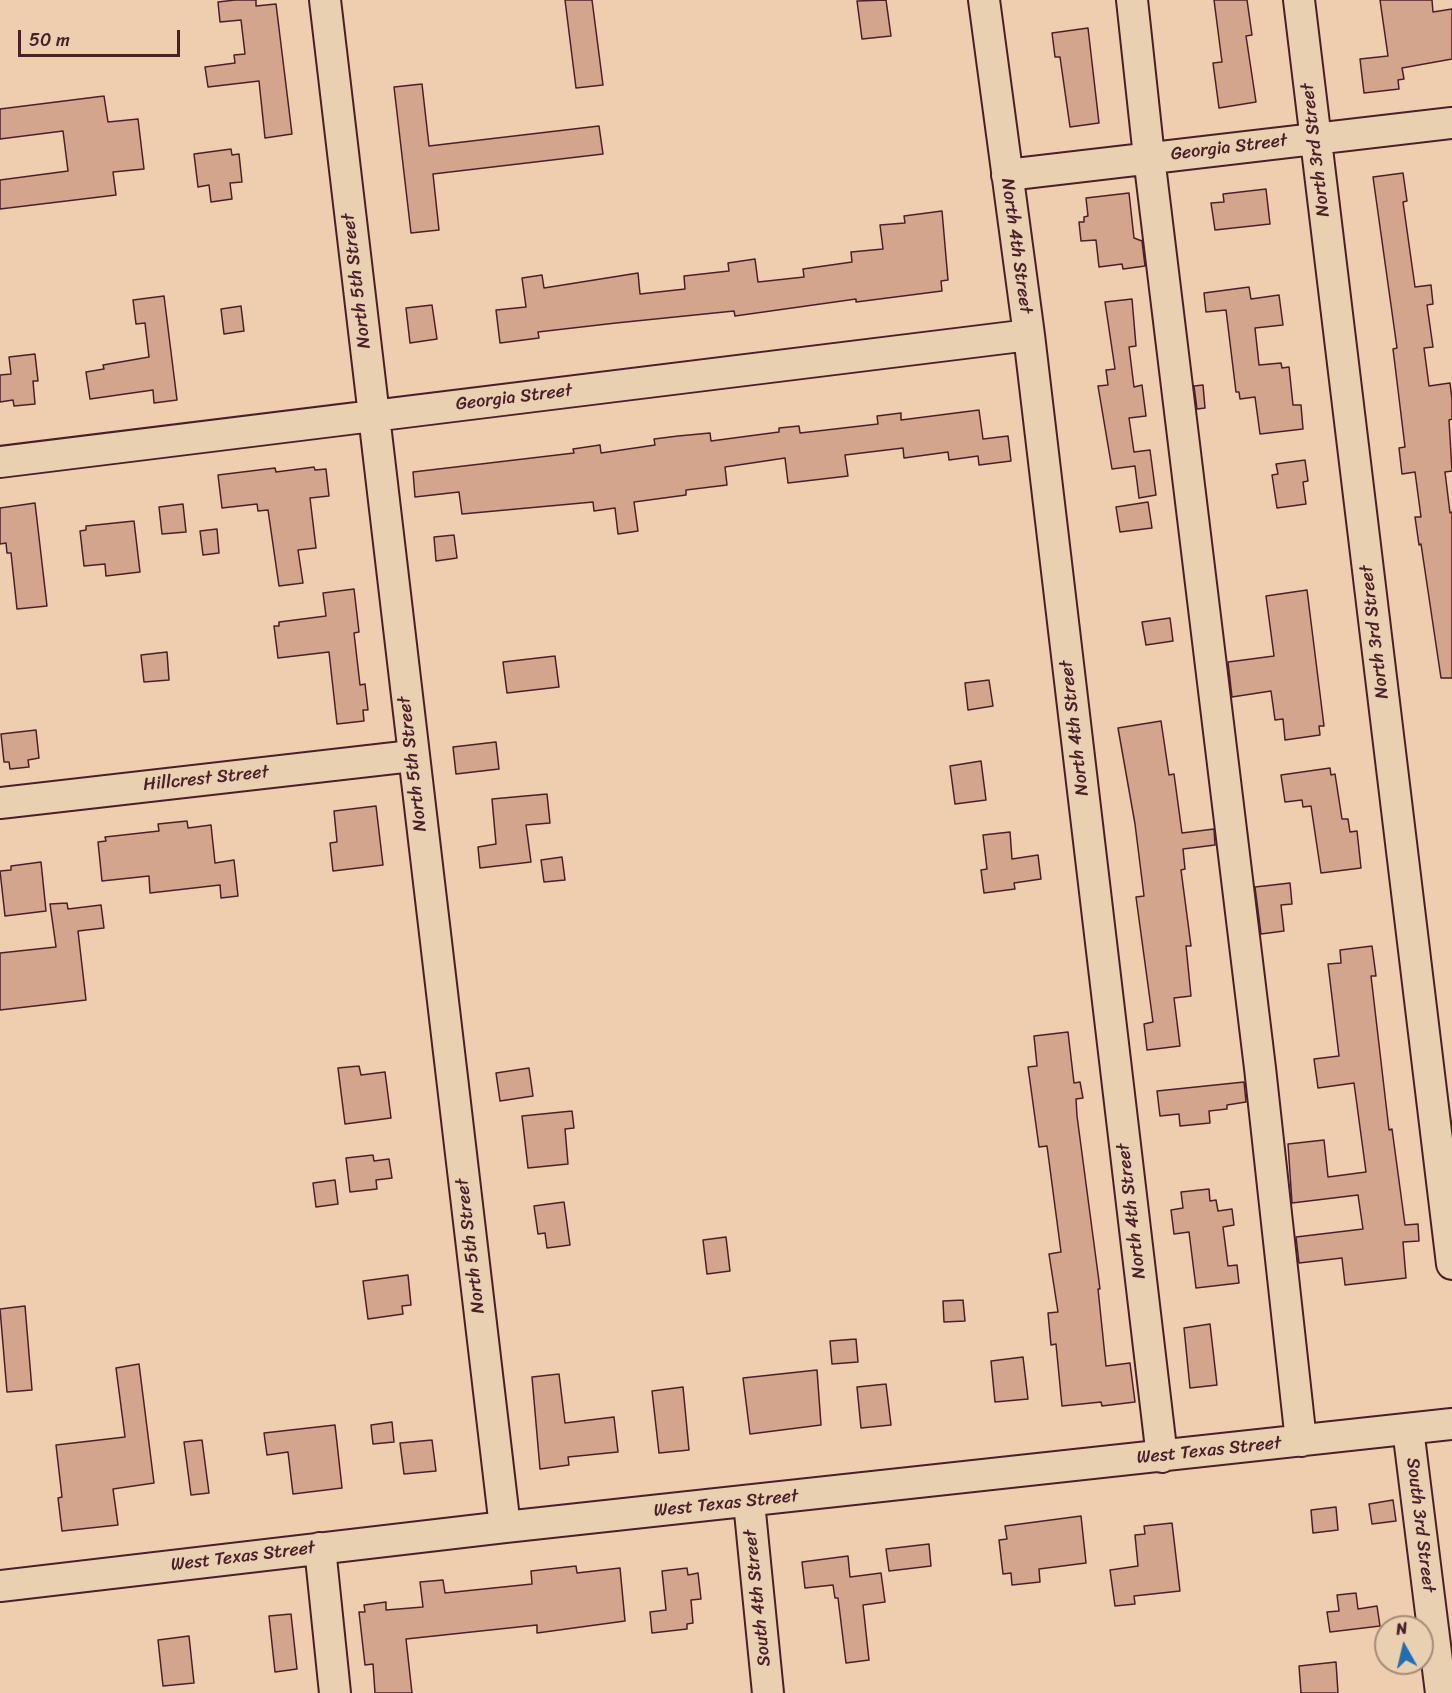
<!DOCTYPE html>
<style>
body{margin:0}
#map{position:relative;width:1452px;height:1693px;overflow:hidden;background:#eeceaf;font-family:Sriracha,sans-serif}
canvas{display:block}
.north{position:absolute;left:1374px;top:1615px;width:60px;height:60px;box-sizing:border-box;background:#e9d0b1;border:2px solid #a9897b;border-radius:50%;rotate:352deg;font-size:16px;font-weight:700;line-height:24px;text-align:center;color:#4a1f2b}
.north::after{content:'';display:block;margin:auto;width:21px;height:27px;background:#1f6fb2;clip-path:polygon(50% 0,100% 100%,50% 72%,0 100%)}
.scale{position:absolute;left:18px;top:30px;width:162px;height:27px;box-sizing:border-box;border:3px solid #4a1f2b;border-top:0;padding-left:8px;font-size:18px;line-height:21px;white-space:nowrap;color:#4a1f2b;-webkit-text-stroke:4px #e9d0b1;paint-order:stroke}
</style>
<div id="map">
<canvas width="1452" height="1693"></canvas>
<div class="north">N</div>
<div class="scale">50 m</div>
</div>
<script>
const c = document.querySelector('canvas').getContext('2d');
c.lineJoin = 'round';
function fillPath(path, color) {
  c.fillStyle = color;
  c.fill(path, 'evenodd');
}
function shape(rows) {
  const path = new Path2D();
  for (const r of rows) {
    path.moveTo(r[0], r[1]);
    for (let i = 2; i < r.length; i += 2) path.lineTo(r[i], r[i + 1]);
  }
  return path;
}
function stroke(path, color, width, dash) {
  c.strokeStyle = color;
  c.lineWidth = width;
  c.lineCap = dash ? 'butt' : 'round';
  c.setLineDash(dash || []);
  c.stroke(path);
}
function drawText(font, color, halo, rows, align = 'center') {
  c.font = font + ' Sriracha,sans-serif';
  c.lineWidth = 4.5;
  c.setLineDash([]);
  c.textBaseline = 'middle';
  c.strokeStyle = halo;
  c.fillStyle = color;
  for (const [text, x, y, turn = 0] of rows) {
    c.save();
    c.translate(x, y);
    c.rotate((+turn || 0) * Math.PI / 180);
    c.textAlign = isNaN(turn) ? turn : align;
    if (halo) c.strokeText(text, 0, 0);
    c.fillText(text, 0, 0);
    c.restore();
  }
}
const building = shape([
 [235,0,256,0,256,6,276,4,292,134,265,138,259,81,208,87,205,67,235,63,234,55,245,54,241,20,220,22,218,2,235,0],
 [565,0,592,0,603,85,576,88,565,0],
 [886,0,891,36,862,39,857,1,886,0],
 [1214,0,1247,0,1252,35,1246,36,1256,102,1219,108,1213,63,1222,62,1214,0],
 [1380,0,1432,0,1433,12,1452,9,1452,59,1402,68,1404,79,1398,80,1399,89,1364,93,1360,59,1388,56,1380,0],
 [1088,28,1099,123,1070,127,1060,57,1055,57,1052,33,1088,28],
 [422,84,429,146,599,126,603,154,433,174,439,230,411,233,394,87,422,84],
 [104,96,108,122,138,119,144,169,113,172,116,195,0,209,0,180,68,171,63,131,0,139,0,109,104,96],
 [231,149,232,155,239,154,242,182,230,183,232,199,211,202,209,185,198,187,194,154,231,149],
 [1403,173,1407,201,1403,202,1415,287,1431,285,1433,304,1427,305,1433,347,1424,348,1429,386,1450,383,1452,400,1452,419,1449,420,1452,471,1445,472,1450,513,1452,512,1452,678,1441,678,1421,544,1419,545,1415,517,1421,517,1415,472,1402,474,1399,448,1405,447,1393,349,1397,348,1373,177,1403,173],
 [1266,189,1270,224,1215,230,1211,203,1224,202,1223,194,1266,189],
 [1129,193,1134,238,1142,241,1145,266,1123,269,1122,264,1099,267,1096,240,1081,241,1079,222,1084,222,1084,217,1088,216,1086,198,1129,193],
 [942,211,948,280,941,281,942,291,856,302,856,299,735,316,734,311,616,323,538,332,539,338,500,343,496,310,526,307,522,278,542,275,544,288,638,273,640,294,685,289,684,276,729,271,728,263,755,259,758,282,804,277,803,269,852,262,851,252,883,249,880,225,905,223,904,216,942,211],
 [1249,287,1251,299,1279,295,1283,325,1255,328,1259,365,1281,363,1282,368,1289,367,1293,405,1301,405,1303,429,1260,434,1255,397,1240,399,1239,392,1236,392,1226,310,1206,312,1204,293,1249,287],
 [164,296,177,400,154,403,153,390,90,399,86,372,104,369,103,365,149,357,145,323,136,324,133,300,164,296],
 [1132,299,1136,346,1129,347,1134,387,1142,385,1146,416,1129,418,1134,452,1150,450,1156,495,1139,498,1135,466,1112,469,1098,386,1108,385,1106,370,1115,369,1105,302,1132,299],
 [432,305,437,339,410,343,406,308,432,305],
 [241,306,244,331,224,334,221,309,241,306],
 [35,354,38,381,33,381,35,404,14,406,13,400,0,402,0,375,11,374,9,357,35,354],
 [1203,385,1205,408,1197,409,1194,386,1203,385],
 [979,410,983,439,1008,436,1011,461,979,465,978,456,949,460,948,452,904,458,903,448,845,455,848,476,788,483,785,458,725,467,727,485,686,490,686,495,634,502,638,531,618,534,615,508,594,511,593,502,462,514,459,492,415,497,413,472,574,453,573,449,600,445,601,453,655,445,654,439,678,436,710,433,711,441,779,432,779,428,799,426,800,433,878,424,877,416,901,413,901,420,979,410],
 [1305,460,1308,481,1303,482,1306,504,1277,508,1272,475,1278,474,1276,464,1305,460],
 [314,467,315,470,326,469,329,496,310,498,316,548,298,550,303,583,279,586,268,510,258,511,257,504,222,508,218,475,275,468,276,472,314,467],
 [1148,502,1152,528,1120,532,1116,507,1148,502],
 [35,503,47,606,17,609,11,553,7,553,6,543,0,544,0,508,35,503],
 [183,504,186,532,162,534,159,507,183,504],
 [134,521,140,572,106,576,105,564,84,566,80,531,86,530,86,526,134,521],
 [217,529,219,553,203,555,200,531,217,529],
 [454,535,457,558,436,561,434,537,454,535],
 [354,589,359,632,354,633,360,685,365,684,368,710,363,710,364,721,337,724,329,652,278,658,274,626,279,626,279,622,326,616,323,593,354,589],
 [1307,590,1324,726,1319,726,1320,735,1285,740,1283,719,1275,720,1271,691,1232,697,1228,662,1274,656,1266,596,1307,590],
 [1170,618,1173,641,1146,645,1142,622,1170,618],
 [167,652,169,680,144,682,141,655,167,652],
 [555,656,559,687,507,693,503,662,555,656],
 [989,680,993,706,968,710,965,683,989,680],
 [1161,721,1169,775,1174,774,1182,833,1214,829,1215,845,1183,849,1185,869,1181,870,1191,946,1186,946,1191,996,1174,998,1180,1046,1147,1050,1144,1024,1153,1022,1136,897,1144,896,1135,824,1118,728,1161,721],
 [36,730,39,758,28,760,29,767,10,769,9,762,4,762,1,734,36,730],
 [496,742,499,769,456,774,453,747,496,742],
 [981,761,986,800,955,804,950,766,981,761],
 [1330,768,1331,775,1335,774,1342,819,1348,819,1350,832,1357,831,1361,868,1321,873,1311,806,1303,807,1302,800,1285,802,1281,775,1330,768],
 [547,794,550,823,526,825,531,862,480,868,478,847,496,844,492,799,547,794],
 [376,806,383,865,333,871,330,843,337,842,334,811,376,806],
 [187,821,188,828,211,825,215,863,234,860,238,896,221,898,220,885,150,893,149,876,102,881,98,842,106,841,105,837,159,831,158,824,187,821],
 [1010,832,1012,859,1038,855,1041,879,1014,883,1015,889,984,893,981,870,987,869,983,835,1010,832],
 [562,857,565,880,544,882,541,860,562,857],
 [41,862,46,911,5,916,0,871,11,870,11,866,41,862],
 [1290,883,1292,904,1281,905,1284,931,1261,934,1255,887,1290,883],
 [67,903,68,909,101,905,104,928,78,931,86,1000,0,1010,0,953,56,947,50,904,67,903],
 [1372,946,1376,976,1371,976,1389,1130,1392,1129,1405,1225,1418,1224,1419,1241,1403,1242,1406,1278,1345,1285,1342,1258,1299,1263,1296,1237,1363,1229,1358,1195,1292,1203,1288,1144,1324,1140,1328,1177,1366,1172,1354,1083,1318,1088,1314,1059,1339,1056,1328,964,1341,963,1340,950,1372,946],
 [1068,1032,1074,1083,1080,1082,1083,1098,1076,1099,1077,1116,1100,1289,1098,1289,1106,1366,1130,1363,1135,1402,1102,1406,1101,1402,1062,1406,1056,1344,1051,1345,1048,1313,1058,1312,1049,1254,1061,1252,1047,1146,1039,1147,1028,1067,1037,1066,1034,1036,1068,1032],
 [359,1066,361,1075,385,1072,391,1118,345,1124,338,1068,359,1066],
 [529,1068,533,1096,500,1101,496,1073,529,1068],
 [1244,1082,1246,1102,1227,1105,1227,1109,1209,1111,1210,1123,1180,1126,1179,1114,1160,1116,1157,1091,1244,1082],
 [572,1111,574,1128,565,1129,568,1164,528,1168,522,1116,572,1111],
 [373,1155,374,1161,389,1159,392,1178,376,1180,377,1189,350,1192,346,1158,373,1155],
 [335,1180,338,1204,316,1207,313,1183,335,1180],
 [1209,1189,1210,1201,1216,1200,1218,1211,1232,1209,1234,1225,1223,1227,1228,1266,1237,1265,1239,1283,1196,1288,1189,1232,1174,1234,1171,1210,1183,1208,1181,1192,1209,1189],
 [564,1202,570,1245,547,1248,545,1233,538,1234,534,1206,564,1202],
 [726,1237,730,1271,707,1274,703,1240,726,1237],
 [408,1275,411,1305,402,1306,403,1314,368,1319,363,1281,408,1275],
 [963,1300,965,1321,944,1322,943,1301,963,1300],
 [25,1306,32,1390,7,1392,0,1309,25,1306],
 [1210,1324,1217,1385,1190,1388,1184,1328,1210,1324],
 [856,1339,858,1362,832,1364,830,1341,856,1339],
 [1023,1357,1028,1399,995,1402,991,1361,1023,1357],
 [139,1364,154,1483,113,1489,118,1525,62,1531,58,1498,62,1497,56,1445,125,1437,116,1368,139,1364],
 [817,1370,821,1425,750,1434,743,1378,817,1370],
 [559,1374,565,1423,614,1417,618,1452,568,1457,569,1465,540,1469,532,1377,559,1374],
 [886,1384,891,1425,861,1428,857,1387,886,1384],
 [683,1387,689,1450,659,1453,652,1391,683,1387],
 [392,1422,394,1442,373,1444,371,1425,392,1422],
 [335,1425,342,1488,293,1494,288,1452,267,1455,264,1433,335,1425],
 [202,1440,209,1493,191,1495,184,1442,202,1440],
 [432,1440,436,1471,404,1474,400,1443,432,1440],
 [1393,1500,1396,1521,1372,1524,1369,1504,1393,1500],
 [1336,1507,1338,1530,1313,1533,1311,1510,1336,1507],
 [1081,1516,1086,1563,1039,1569,1040,1582,1012,1585,1011,1573,1003,1574,999,1540,1007,1539,1005,1526,1081,1516],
 [1172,1523,1180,1591,1134,1596,1135,1604,1115,1606,1110,1570,1138,1566,1135,1535,1145,1534,1144,1526,1172,1523],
 [929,1544,931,1566,889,1571,886,1549,929,1544],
 [848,1556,850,1577,881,1573,885,1602,863,1605,869,1660,846,1663,838,1598,835,1598,833,1585,805,1588,802,1562,848,1556],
 [576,1566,577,1573,620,1568,625,1621,537,1633,537,1625,406,1639,412,1693,375,1693,373,1664,365,1665,359,1612,365,1612,364,1605,386,1602,386,1610,423,1607,420,1582,443,1580,445,1593,532,1584,531,1571,576,1566],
 [687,1568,688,1575,698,1573,701,1599,691,1600,693,1623,687,1624,687,1629,652,1633,650,1612,666,1610,662,1571,687,1568],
 [1356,1593,1358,1609,1377,1606,1380,1626,1330,1632,1327,1612,1339,1611,1337,1595,1356,1593],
 [291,1614,297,1669,275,1672,269,1616,291,1614],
 [189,1636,194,1683,163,1686,158,1640,189,1636],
 [1336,1662,1338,1693,1301,1693,1299,1666,1336,1662]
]);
fillPath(building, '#d3a58d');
stroke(building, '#4a1f2b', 1.5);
const minor = shape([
 [325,0,505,1527],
 [984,0,1029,335,1162,1457],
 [1132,0,1149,157,1260,1068,1301,1441],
 [1299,0,1452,1264],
 [1007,175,1452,123],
 [0,462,1029,335],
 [0,803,412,756],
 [1408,1429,1441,1693],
 [749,1502,768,1693],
 [320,1548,335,1693],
 [0,1586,505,1527,1452,1424]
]);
stroke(minor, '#4a1f2b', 34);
stroke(minor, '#e9d0b1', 30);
drawText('18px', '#4a1f2b', '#e9d0b1', [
 ["Georgia Street",1229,148,-7],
 ["North 3rd Street",1316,150,-97],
 ["North 4th Street",1016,246,82],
 ["North 5th Street",357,281,-97],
 ["Georgia Street",514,398,-7],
 ["North 3rd Street",1375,632,-97],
 ["North 4th Street",1075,728,-97],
 ["North 5th Street",413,764,-97],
 ["Hillcrest Street",206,779,-6],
 ["North 4th Street",1132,1211,-97],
 ["North 5th Street",471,1246,-97],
 ["West Texas Street",1209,1451,-6],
 ["West Texas Street",726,1504,-6],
 ["South 3rd Street",1420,1525,83],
 ["West Texas Street",243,1557,-7],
 ["South 4th Street",758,1598,-96]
]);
</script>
